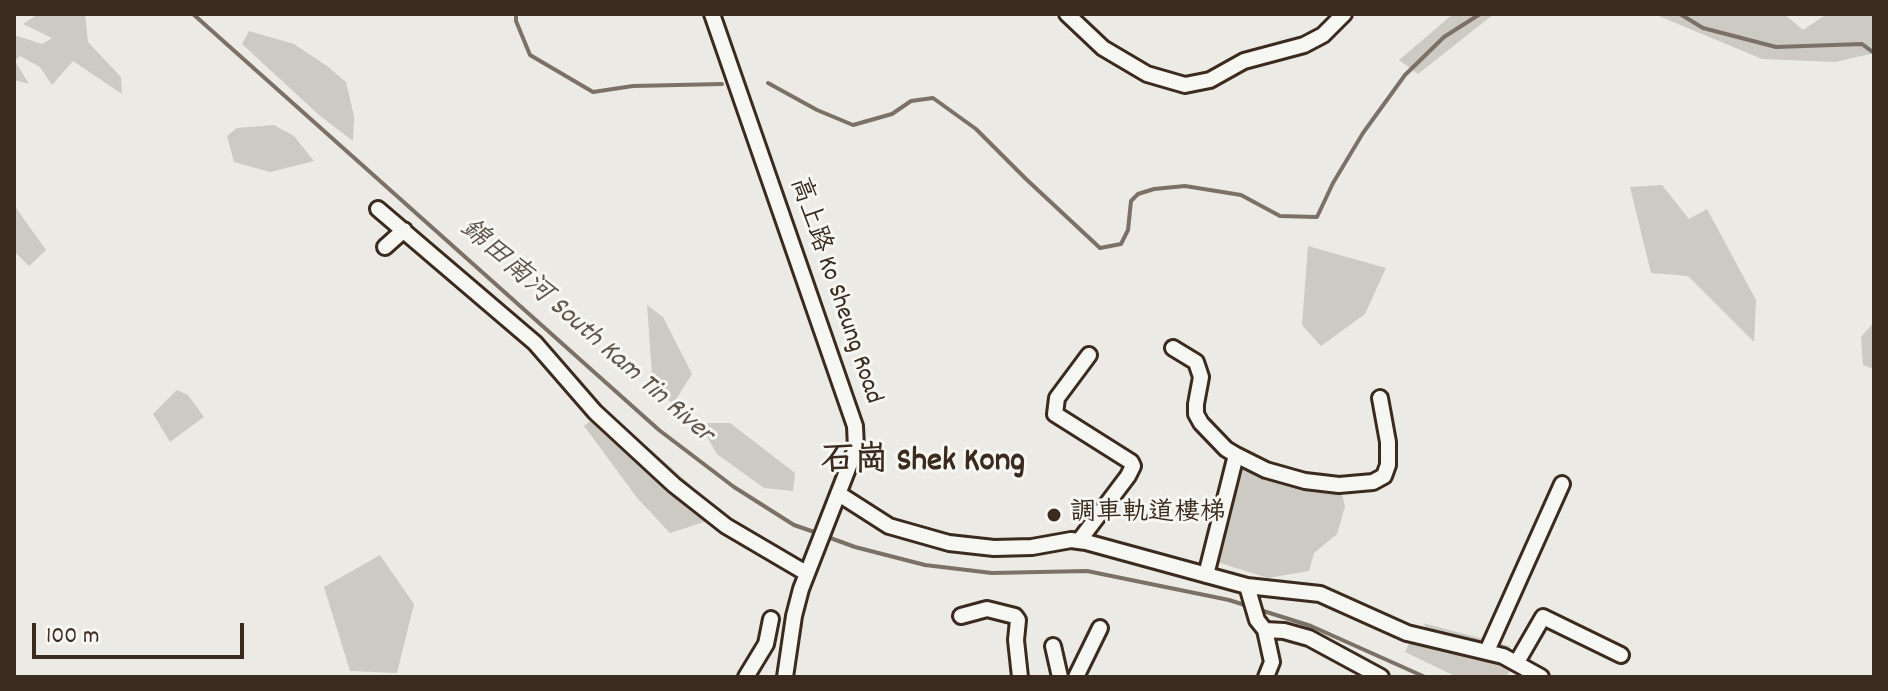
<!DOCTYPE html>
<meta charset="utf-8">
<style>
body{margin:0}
#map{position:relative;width:1888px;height:691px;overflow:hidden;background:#ebeae5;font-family:Dekko,sans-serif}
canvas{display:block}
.frame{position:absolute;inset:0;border:16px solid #3b2a1e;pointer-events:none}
.scale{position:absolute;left:32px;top:623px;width:212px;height:36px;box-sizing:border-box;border:4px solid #3b2a1e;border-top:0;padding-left:10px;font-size:24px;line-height:28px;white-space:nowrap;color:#3b2a1e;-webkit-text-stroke:6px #f6f6f2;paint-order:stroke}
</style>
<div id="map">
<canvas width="1888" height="691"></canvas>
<div class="frame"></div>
<div class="scale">100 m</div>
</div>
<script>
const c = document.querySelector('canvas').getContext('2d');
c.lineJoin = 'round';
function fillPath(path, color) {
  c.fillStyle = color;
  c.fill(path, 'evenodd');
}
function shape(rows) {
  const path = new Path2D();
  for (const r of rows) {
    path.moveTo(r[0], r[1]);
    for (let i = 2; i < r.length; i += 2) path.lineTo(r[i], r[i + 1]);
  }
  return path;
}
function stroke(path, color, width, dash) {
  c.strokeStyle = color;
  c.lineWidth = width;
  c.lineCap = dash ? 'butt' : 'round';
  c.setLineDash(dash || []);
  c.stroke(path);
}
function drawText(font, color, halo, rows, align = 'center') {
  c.font = font + ' Dekko,"LXGW WenKai TC",sans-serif';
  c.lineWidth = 6;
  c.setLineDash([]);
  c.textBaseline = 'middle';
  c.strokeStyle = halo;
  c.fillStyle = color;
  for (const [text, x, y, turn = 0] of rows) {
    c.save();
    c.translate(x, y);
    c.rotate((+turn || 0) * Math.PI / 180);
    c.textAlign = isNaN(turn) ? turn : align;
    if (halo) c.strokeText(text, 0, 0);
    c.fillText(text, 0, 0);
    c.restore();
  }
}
fillPath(shape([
 [38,14,85,14,88,42,121,77,122,94,73,61,52,85,40,67,20,56,15,61,29,84,14,80,14,35,42,44,52,38,23,24],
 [1453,14,1494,14,1418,74,1399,60],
 [1654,14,1784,14,1803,30,1827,14,1868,14,1874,17,1874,53,1835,62,1762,59],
 [249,31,294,44,327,66,346,82,354,116,353,141,319,115,242,44],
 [274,125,294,136,314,161,270,172,234,162,227,136,237,128],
 [1662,185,1689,219,1707,209,1756,300,1754,342,1688,276,1651,273,1630,187],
 [14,205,46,250,29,266,14,251],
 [1308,246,1386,268,1365,314,1321,346,1302,325],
 [647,305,663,317,692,374,673,404,653,387],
 [1874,322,1874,369,1863,365,1861,337],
 [177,390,188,395,204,417,170,442,153,414],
 [605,409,693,487,704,522,670,533,638,499,584,426],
 [699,423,730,423,795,473,793,491,764,488,717,454],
 [1243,468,1285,485,1320,491,1341,490,1345,507,1337,534,1314,553,1309,571,1268,578,1217,562,1236,472],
 [380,555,414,604,397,673,350,671,324,587],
 [1423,623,1510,646,1506,665,1512,670,1504,677,1457,677,1405,652,1411,640,1438,646]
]), '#cdcac4');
stroke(shape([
 [193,14,659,430,734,487,794,525,817,533],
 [516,14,516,21,530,55,593,92,633,86,722,84],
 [1680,14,1703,28,1776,47,1862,44,1874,53],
 [768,83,817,110,853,125,892,114,911,101,933,98,976,129,1026,179,1100,248,1121,244,1128,230,1131,201,1138,194,1154,189,1185,186,1241,195,1280,216,1317,217,1333,183,1363,133,1405,75,1444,37,1480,14],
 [825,536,855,547,925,565,992,573,1087,571,1229,600,1248,606],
 [1257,609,1311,626,1425,677]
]), '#7c7167', 4);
const minor = shape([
 [712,14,855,426,856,448,801,589,794,616,785,677],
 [1067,14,1103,48,1147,74,1185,85,1210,80,1244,61,1304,45,1323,35,1344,14],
 [378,209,535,343,595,412,674,485,726,526,806,573],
 [385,247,404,230],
 [1173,348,1196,362,1201,377,1196,404,1196,414,1201,423,1226,449,1236,455,1206,575],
 [1236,455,1266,470,1305,481,1339,485,1373,482,1384,476,1388,465,1388,442,1380,398],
 [839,494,889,526,949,543,994,548,1032,547,1071,540,1086,542,1247,586,1320,594,1407,633,1503,656,1541,677],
 [1079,541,1128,476,1133,466,1131,462,1055,414,1057,398,1089,355],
 [1247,586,1257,620,1265,630,1284,631,1309,638,1381,677],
 [961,616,987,609,1015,616,1018,620,1016,640,1020,677],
 [1265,630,1272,662,1266,677],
 [1053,646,1060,677],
 [1487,651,1562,484],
 [1517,662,1543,617,1621,655],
 [746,677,766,644,771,619],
 [1076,677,1100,628]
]);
stroke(minor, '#3b2a1e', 20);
stroke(minor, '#f6f6f2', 14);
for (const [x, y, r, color] of [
 [1054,515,8,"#3b2a1e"]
]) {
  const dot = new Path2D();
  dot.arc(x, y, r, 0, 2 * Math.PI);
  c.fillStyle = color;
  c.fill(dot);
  stroke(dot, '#f6f6f2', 3);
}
drawText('26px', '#3b2a1e', '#f6f6f2', [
 ["高上路 Ko Sheung Road",834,291,71]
]);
drawText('26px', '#3b2a1e', '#f6f6f2', [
 ["調車軌道樓梯",1070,515]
], 'left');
drawText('italic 28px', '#615449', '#f6f6f2', [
 ["錦田南河 South Kam Tin River",585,333,41]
]);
drawText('bold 34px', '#3b2a1e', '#f6f6f2', [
 ["石崗 Shek Kong",923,464]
]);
</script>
